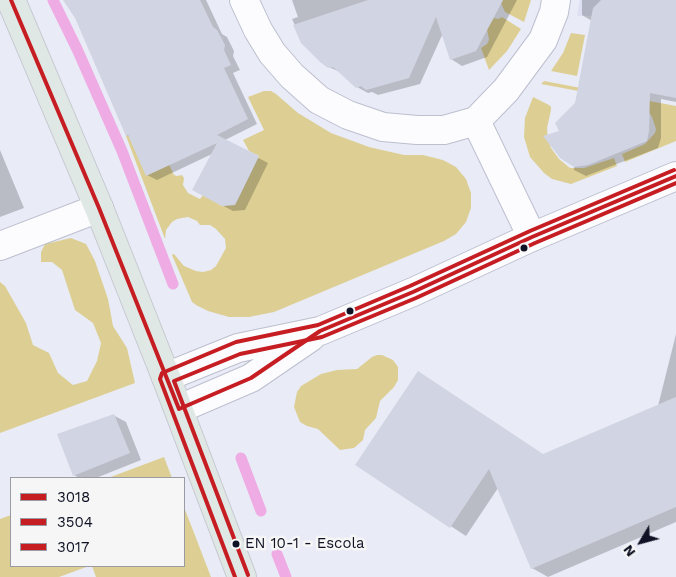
<!DOCTYPE html>
<style>
body{margin:0}
#map{position:relative;width:676px;height:577px;overflow:hidden;background:#e9ebf7;font-family:"Work Sans",sans-serif}
canvas{display:block}
.legend{position:absolute;left:10px;top:477px;width:175px;height:90px;box-sizing:border-box;background:#f6f6f6;border:1px solid #9a9ba2;margin:0;padding:6px 9px;list-style:none;font-size:15px;color:#0f1224}
.legend li{display:flex;align-items:center;gap:10px;height:25px}
.legend b{width:25px;border:1px solid #9a9ba2}
.north{position:absolute;left:616px;top:517px;width:50px;height:50px;-webkit-text-stroke:4px #f6f6f6;paint-order:stroke;rotate:233deg;font-size:14px;font-weight:700;line-height:20px;text-align:center;color:#0f1224}
.north::after{content:'';display:block;margin:auto;width:18px;height:22px;background:#0f1224;clip-path:polygon(50% 0,100% 100%,50% 72%,0 100%)}
</style>
<div id="map">
<canvas width="676" height="577"></canvas>
<ul class="legend">
<li><b style="height:6px;background:#c61d23"></b>3018</li>
<li><b style="height:6px;background:#c61d23"></b>3504</li>
<li><b style="height:6px;background:#c61d23"></b>3017</li>
</ul>
<div class="north">N</div>
</div>
<script>
const c = document.querySelector('canvas').getContext('2d');
c.lineJoin = 'round';
function fillPath(path, color) {
  c.fillStyle = color;
  c.fill(path, 'evenodd');
}
function shape(rows) {
  const path = new Path2D();
  for (const r of rows) {
    path.moveTo(r[0], r[1]);
    for (let i = 2; i < r.length; i += 2) path.lineTo(r[i], r[i + 1]);
  }
  return path;
}
function stroke(path, color, width, dash) {
  c.strokeStyle = color;
  c.lineWidth = width;
  c.lineCap = dash ? 'butt' : 'round';
  c.setLineDash(dash || []);
  c.stroke(path);
}
function drawText(font, color, halo, rows, align = 'center') {
  c.font = font + ' "Work Sans",sans-serif';
  c.lineWidth = 5;
  c.setLineDash([]);
  c.textBaseline = 'middle';
  c.strokeStyle = halo;
  c.fillStyle = color;
  for (const [text, x, y, turn = 0] of rows) {
    c.save();
    c.translate(x, y);
    c.rotate((+turn || 0) * Math.PI / 180);
    c.textAlign = isNaN(turn) ? turn : align;
    if (halo) c.strokeText(text, 0, 0);
    c.fillText(text, 0, 0);
    c.restore();
  }
}
fillPath(shape([
 [580,0,676,0,676,15,577,16]
]), '#dde0f3');
fillPath(shape([
 [503,0,531,0,524,22,505,12,501,3],
 [502,17,521,29,507,51,489,70,481,48,487,44,489,40,487,29,494,18,498,19],
 [571,33,585,35,577,76,551,71,563,53],
 [544,81,676,106,676,141,625,162,622,154,645,144,655,133,656,129,652,117,643,103,541,84],
 [264,91,271,91,276,94,298,113,331,133,369,147,404,155,423,155,443,160,456,167,466,179,471,193,471,208,466,222,456,234,444,241,274,312,249,317,229,317,208,311,196,305,192,302,172,255,174,254,184,266,196,271,203,272,211,270,216,266,226,248,225,239,216,229,210,225,200,225,197,221,188,217,177,219,172,222,166,230,165,239,126,136,150,124,174,175,177,176,182,175,184,178,183,185,188,193,200,199,203,195,222,206,231,205,237,201,259,156,249,151,243,140,264,130,248,97],
 [533,97,549,105,551,107,551,110,547,128,548,140,551,148,559,159,570,168,584,168,614,158,617,166,571,184,552,179,544,173,530,157,524,137,525,118],
 [71,238,86,244,95,261,108,299,113,326,127,348,135,383,0,433,0,282,5,286,26,323,33,345,49,353,58,373,73,385,87,381,97,361,101,343,93,323,75,310,62,270,52,262,41,262,41,252,45,244],
 [377,355,382,355,393,360,398,367,398,380,394,387,380,401,376,418,365,430,363,440,354,448,340,450,318,429,307,426,300,422,294,407,297,392,301,386,321,374,337,370,357,369,372,357],
 [164,457,172,478,108,478],
 [184,507,211,577,96,577,92,566,184,566],
 [11,515,11,566,89,566,59,577,0,577,0,519]
]), '#ddcf93');
fillPath(shape([
 [65,0,206,0,222,34,227,37,234,51,233,56,240,70,233,73,257,124,225,140,268,163,245,210,233,211,203,195,212,154,157,180,147,175,130,137,126,135,76,18],
 [292,0,517,0,487,57,462,66,451,59,443,33,420,84,378,95,372,92,368,93,357,87,342,73,329,67,303,42,292,19,298,17],
 [582,0,676,0,676,102,661,99,661,138,658,148,586,176,574,170,578,95,592,21,582,15],
 [0,150,24,208,0,217],
 [676,334,676,522,548,577,532,568,498,488,466,536,357,465,544,455,658,406],
 [113,415,126,422,141,460,96,478,79,478,74,475]
]), '#0003');
stroke(shape([
 [53,0,77,49,122,151,173,284],
 [241,458,261,511],
 [277,554,286,577]
]), '#efabe3', 11);
fillPath(shape([
 [63,0,200,0,213,27,217,30,225,45,224,50,231,65,224,68,248,119,217,135,259,156,235,205,222,206,192,190,217,143,146,176,128,135,126,136,75,18],
 [368,0,503,0,476,51,450,60,436,17,409,78,366,90,361,86,356,88,333,67,328,68,320,62,301,43,293,25],
 [601,0,676,0,676,98,650,93,649,131,647,141,588,165,574,167,560,158,543,136,559,131,555,123,575,103,593,8],
 [418,371,543,454,676,397,676,507,531,569,489,469,450,528,355,465],
 [114,414,130,453,73,476,57,434]
]), '#d1d4e2');
const minor = shape([
 [244,0,258,30,272,53,292,76,319,100,348,115,383,127,417,130,444,130,476,121,506,90,543,40,554,12,556,0],
 [476,121,532,237],
 [0,246,99,208]
]);
const tertiary = shape([
 [166,377,238,348,320,331,413,292,532,237,676,176],
 [179,409,251,378,311,337]
]);
const primary = shape([
 [11,0,99,208,166,377,242,577]
]);
stroke(minor, '#bcbfce', 30);
stroke(tertiary, '#bcbfce', 30);
stroke(primary, '#c7c8d0', 30);
stroke(minor, '#fcfcfe', 28);
stroke(tertiary, '#fcfcfe', 28);
stroke(primary, '#e0e8e5', 28);
stroke(shape([
 [11,0,99,208,179,409,251,378,320,331,413,292,532,237,676,176]
]), '#c61d23', 4);
stroke(shape([
 [248,575,174,381,240,354,322,337,416,298,535,243,676,183]
]), '#c61d23', 4);
stroke(shape([
 [235,577,160,379,162,373,236,342,318,325,410,286,530,231,674,170]
]), '#c61d23', 4);
for (const [x, y, r, color] of [
 [524,248,4.5,"#0f1224"],
 [350,311,4.5,"#0f1224"],
 [236,544,4.5,"#0f1224"]
]) {
  const dot = new Path2D();
  dot.arc(x, y, r, 0, 2 * Math.PI);
  c.fillStyle = color;
  c.fill(dot);
  stroke(dot, '#f6f6f6', 2);
}
drawText('15px', '#0f1224', '#f6f6f6', [
 ["EN 10-1 - Escola",245,544]
], 'left');
</script>
